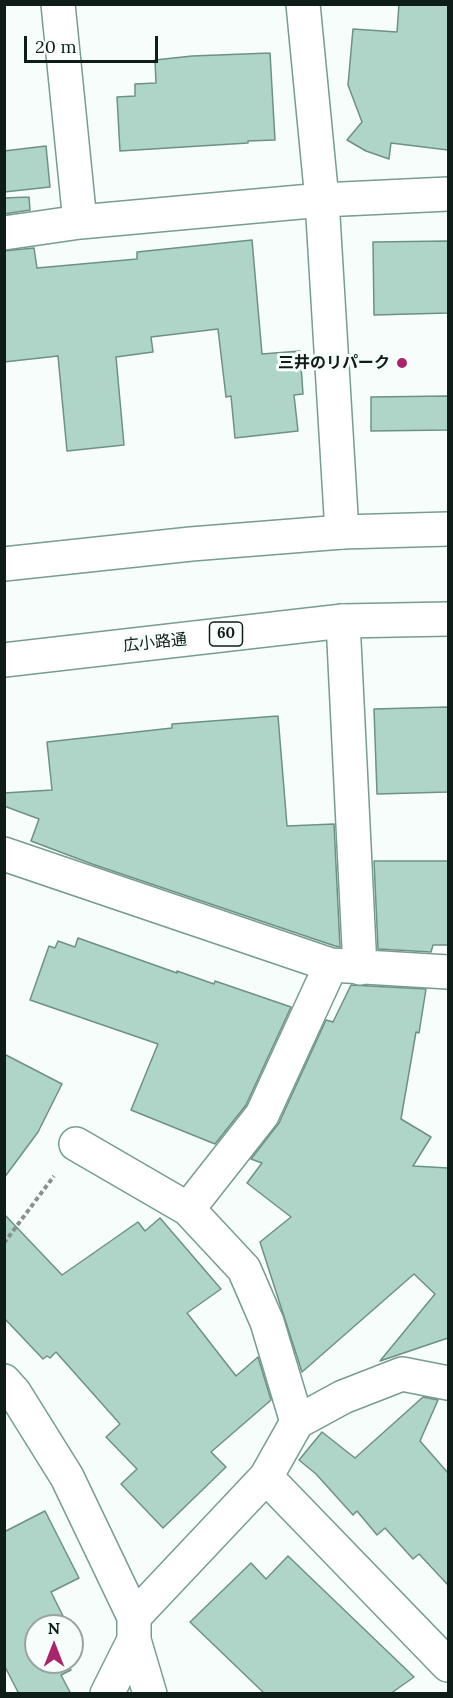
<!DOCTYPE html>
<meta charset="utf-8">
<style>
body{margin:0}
#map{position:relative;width:453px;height:1698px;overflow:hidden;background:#f6fdfb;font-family:Lora,serif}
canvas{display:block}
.frame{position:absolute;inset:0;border:6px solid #0f1d19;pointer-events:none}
.north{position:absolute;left:24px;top:1614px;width:60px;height:60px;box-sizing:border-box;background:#f6fdfb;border:2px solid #9aa3a1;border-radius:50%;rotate:0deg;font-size:16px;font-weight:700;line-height:24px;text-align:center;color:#0f1d19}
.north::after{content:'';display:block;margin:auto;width:21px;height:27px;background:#aa246b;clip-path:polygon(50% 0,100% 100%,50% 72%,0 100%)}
.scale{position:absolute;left:24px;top:36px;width:134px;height:27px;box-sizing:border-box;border:3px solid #0f1d19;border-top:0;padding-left:8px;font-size:18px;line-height:21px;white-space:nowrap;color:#0f1d19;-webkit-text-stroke:4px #f6fdfb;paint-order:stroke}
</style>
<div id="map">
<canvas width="453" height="1698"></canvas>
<div class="frame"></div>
<div class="north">N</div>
<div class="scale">20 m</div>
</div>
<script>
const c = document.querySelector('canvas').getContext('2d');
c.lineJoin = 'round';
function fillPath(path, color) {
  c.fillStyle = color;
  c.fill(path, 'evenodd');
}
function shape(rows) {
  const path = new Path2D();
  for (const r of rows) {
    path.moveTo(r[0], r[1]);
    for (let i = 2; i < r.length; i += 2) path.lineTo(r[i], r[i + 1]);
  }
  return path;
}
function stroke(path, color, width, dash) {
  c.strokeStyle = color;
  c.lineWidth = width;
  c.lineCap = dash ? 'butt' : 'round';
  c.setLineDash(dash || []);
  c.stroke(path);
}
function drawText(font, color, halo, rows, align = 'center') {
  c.font = font + ' Lora,"Noto Sans JP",serif';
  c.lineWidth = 6;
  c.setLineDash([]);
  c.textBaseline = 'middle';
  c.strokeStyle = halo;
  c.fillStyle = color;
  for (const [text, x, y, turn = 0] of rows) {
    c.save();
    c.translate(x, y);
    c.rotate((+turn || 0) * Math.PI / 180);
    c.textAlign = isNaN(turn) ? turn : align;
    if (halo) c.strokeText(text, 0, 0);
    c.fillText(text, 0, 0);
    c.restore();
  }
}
const building = shape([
 [399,4,448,4,448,150,391,143,389,159,366,151,347,140,362,122,348,85,353,29,397,32,399,4],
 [270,53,275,140,248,141,248,143,120,151,117,97,135,96,135,84,156,83,155,60,192,56,270,53],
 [46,146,50,187,4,192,4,151,46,146],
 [29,197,30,210,4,214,4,198,29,197],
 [252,240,262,354,300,351,303,394,294,395,298,431,235,438,231,396,226,397,218,329,151,337,153,352,116,357,124,445,67,451,58,356,4,362,4,251,34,248,37,268,137,259,137,252,252,240],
 [448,241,448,313,374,315,373,242,448,241],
 [448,396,448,430,371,431,371,397,448,396],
 [448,707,448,792,377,794,374,709,448,707],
 [278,716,287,826,334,824,340,947,335,946,92,864,31,841,39,819,4,806,4,793,52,790,47,742,172,728,172,724,278,716],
 [374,861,448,861,448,945,433,945,431,952,378,949,374,861],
 [78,938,177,973,177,971,214,984,215,981,291,1007,246,1105,215,1144,131,1110,158,1044,30,1000,49,946,55,948,58,941,75,947,78,938],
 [351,985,426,989,419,1033,416,1032,401,1119,431,1137,413,1166,448,1168,448,1338,380,1361,435,1294,414,1274,302,1372,260,1242,291,1217,247,1183,262,1163,251,1159,279,1123,326,1020,333,1022,351,985],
 [4,1054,62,1084,38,1132,4,1178,4,1054],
 [4,1214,62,1275,138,1222,145,1231,160,1218,221,1289,187,1313,236,1376,258,1357,271,1400,211,1452,226,1467,163,1528,121,1484,137,1469,106,1437,120,1424,56,1352,50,1358,47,1356,43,1359,4,1318,4,1214],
 [423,1397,438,1400,420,1441,448,1473,448,1585,419,1554,413,1559,385,1528,377,1535,357,1511,353,1515,316,1474,299,1460,322,1432,355,1458,423,1397],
 [45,1511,79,1578,51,1592,68,1626,36,1626,36,1662,67,1662,71,1670,61,1675,71,1694,19,1694,4,1665,4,1532,45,1511],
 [288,1556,414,1677,390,1694,265,1694,190,1622,251,1563,266,1579,288,1556]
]);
fillPath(building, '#afd5c9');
stroke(building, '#6d9185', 1.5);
const street = shape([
 [58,4,80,222],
 [303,4,322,200,342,532],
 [4,233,80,222,322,200,448,194],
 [343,621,360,968],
 [4,854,331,965,448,972],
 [76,1144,188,1209,244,1269,267,1322,297,1422],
 [188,1209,262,1115,331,965],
 [266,1477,448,1665],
 [134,1617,266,1477,297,1422,343,1397,402,1374,448,1383],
 [107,1694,134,1640]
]);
const secondary = shape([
 [4,1381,14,1392,67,1477,134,1617,134,1640,150,1694]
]);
const primary = shape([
 [4,564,191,544,342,532,448,529],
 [4,660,343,621,448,619]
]);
stroke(street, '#779c91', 36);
stroke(secondary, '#779c91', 36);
stroke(primary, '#779c91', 36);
stroke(shape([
 [4,1243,54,1176]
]), '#87918e', 4, [4.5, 3]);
stroke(street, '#fff', 33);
stroke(secondary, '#fff', 33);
stroke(primary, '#fff', 33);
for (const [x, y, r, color] of [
 [402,363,6,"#aa246b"]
]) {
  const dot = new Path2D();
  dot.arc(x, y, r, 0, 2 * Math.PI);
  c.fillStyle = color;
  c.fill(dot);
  stroke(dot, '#f6fdfb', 2);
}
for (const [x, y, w] of [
 [226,634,33]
]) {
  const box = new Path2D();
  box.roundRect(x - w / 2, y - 12, w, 24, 4.5);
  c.fillStyle = '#f6fdfb';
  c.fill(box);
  stroke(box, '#0f1d19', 1.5);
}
drawText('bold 15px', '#0f1d19', null, [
 ["60",226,634]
]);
drawText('bold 16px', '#0f1d19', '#f6fdfb', [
 ["三井のリパーク",390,363]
], 'right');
drawText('16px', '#0f1d19', '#f6fdfb', [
 ["広小路通",155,643,-6]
]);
</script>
